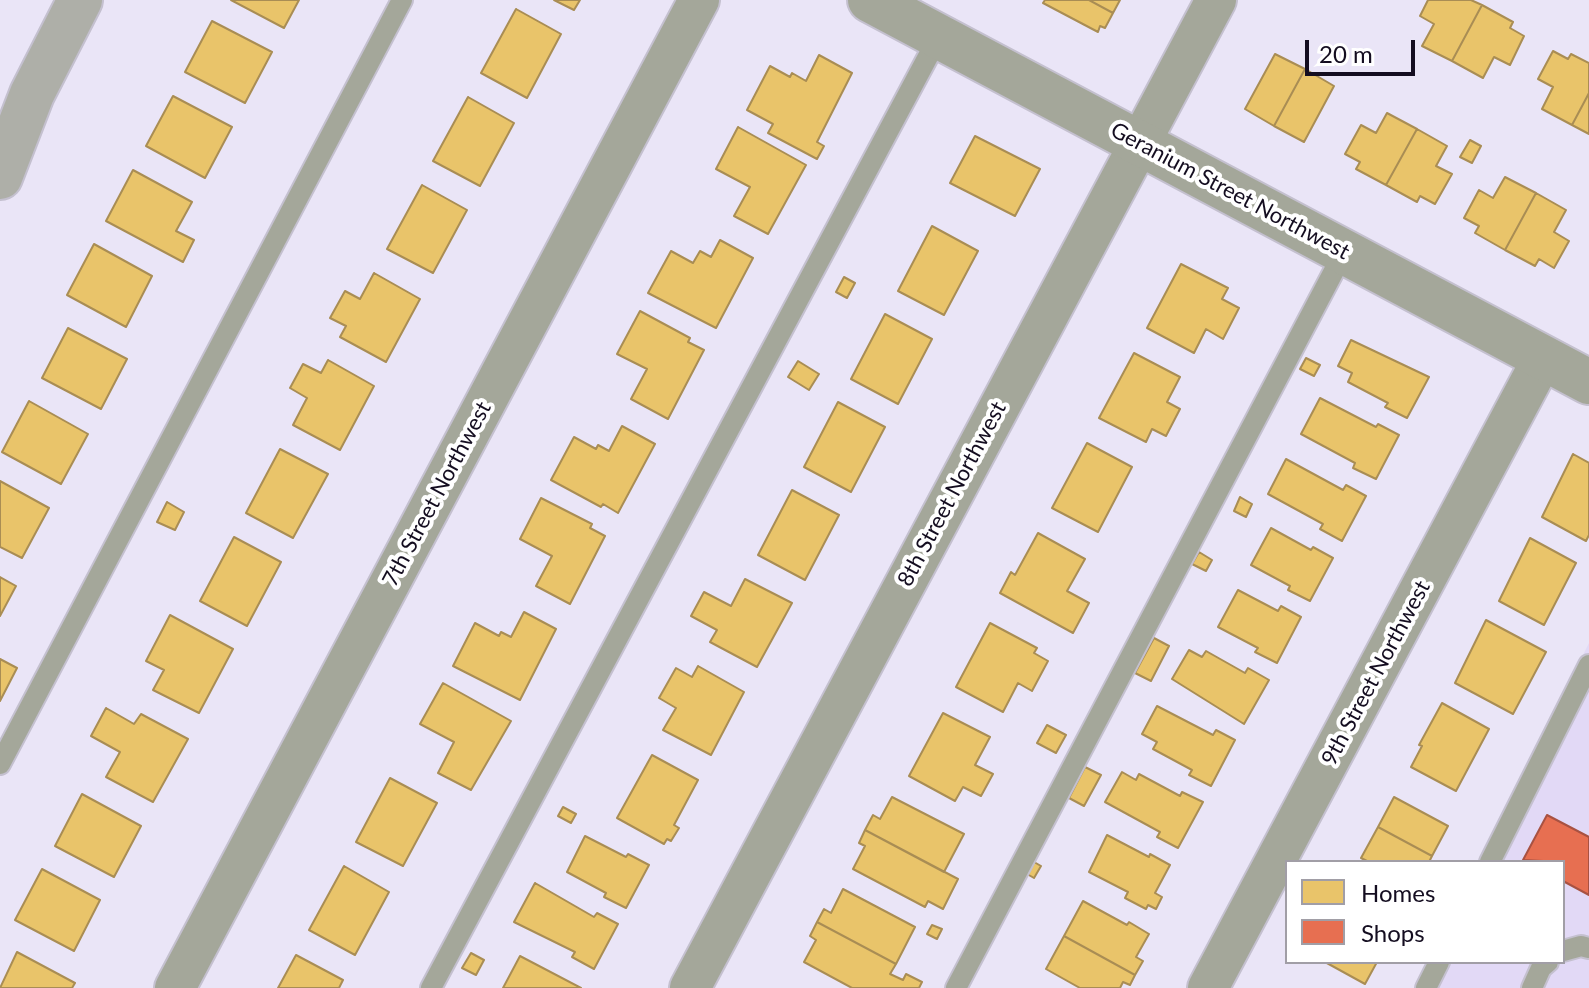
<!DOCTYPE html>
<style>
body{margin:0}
#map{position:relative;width:1589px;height:988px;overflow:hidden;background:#eae5f7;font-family:Lato,sans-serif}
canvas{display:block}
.legend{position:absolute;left:1285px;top:860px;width:280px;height:104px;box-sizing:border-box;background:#fff;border:2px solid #a19ea6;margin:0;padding:10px 14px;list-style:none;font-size:24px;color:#140d20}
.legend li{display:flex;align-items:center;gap:16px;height:40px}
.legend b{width:40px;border:2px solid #a19ea6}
.scale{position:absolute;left:1305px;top:40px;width:110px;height:36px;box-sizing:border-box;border:4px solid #140d20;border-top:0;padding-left:10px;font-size:24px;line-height:28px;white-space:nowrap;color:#140d20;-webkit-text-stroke:6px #fff;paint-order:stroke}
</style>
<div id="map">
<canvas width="1589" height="988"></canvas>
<ul class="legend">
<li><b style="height:22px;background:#e9c46a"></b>Homes</li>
<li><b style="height:22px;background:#e76f51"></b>Shops</li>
</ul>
<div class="scale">20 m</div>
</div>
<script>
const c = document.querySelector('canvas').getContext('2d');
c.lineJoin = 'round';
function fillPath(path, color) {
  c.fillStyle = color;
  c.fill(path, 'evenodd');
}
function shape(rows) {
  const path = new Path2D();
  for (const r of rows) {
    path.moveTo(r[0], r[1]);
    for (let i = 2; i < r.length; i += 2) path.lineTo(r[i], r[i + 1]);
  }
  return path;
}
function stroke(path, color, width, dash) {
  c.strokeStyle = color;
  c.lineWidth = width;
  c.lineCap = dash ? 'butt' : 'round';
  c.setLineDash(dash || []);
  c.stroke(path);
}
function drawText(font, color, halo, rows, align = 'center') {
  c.font = font + ' Lato,sans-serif';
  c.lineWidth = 8;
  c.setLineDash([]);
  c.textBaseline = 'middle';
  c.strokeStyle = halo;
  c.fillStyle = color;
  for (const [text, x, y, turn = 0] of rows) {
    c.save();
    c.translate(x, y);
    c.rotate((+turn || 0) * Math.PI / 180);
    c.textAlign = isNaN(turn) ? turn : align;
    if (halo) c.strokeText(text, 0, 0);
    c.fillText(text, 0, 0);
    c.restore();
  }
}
fillPath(shape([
 [1589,643,1589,988,1417,988,1430,962,1563,962,1563,862,1480,862]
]), '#e2d9f6');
const homes = shape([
 [231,0,299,0,284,28,231,0],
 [554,0,580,0,574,10,554,0],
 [1045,0,1089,0,1113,13,1105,28,1100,26,1098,32,1043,3,1045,0],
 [1089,0,1120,0,1113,13,1089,0],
 [1428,0,1471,0,1482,5,1452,61,1422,46,1434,24,1420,16,1428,0],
 [1482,5,1513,22,1510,28,1524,36,1510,65,1494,57,1483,78,1452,61,1482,5],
 [516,9,561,34,527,98,481,73,516,9],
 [212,21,272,52,245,103,185,72,212,21],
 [1553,51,1568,59,1571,54,1589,63,1589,93,1572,125,1542,109,1553,87,1538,79,1553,51],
 [1275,54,1305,69,1274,126,1245,109,1275,54],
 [819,55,852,73,817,142,824,146,817,159,768,133,773,124,747,110,770,66,790,77,792,73,806,81,819,55],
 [1305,69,1334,86,1304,142,1274,126,1305,69],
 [1589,93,1589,134,1572,125,1589,93],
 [173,96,232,127,205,178,146,146,173,96],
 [468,97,514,123,480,186,433,161,468,97],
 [1387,113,1417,129,1386,185,1356,169,1360,162,1345,154,1361,125,1376,133,1387,113],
 [738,127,806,165,768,234,734,216,750,187,716,169,738,127],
 [1417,129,1447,146,1436,166,1452,174,1435,204,1420,196,1417,202,1386,185,1417,129],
 [975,136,1040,169,1015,216,950,183,975,136],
 [1470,140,1481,146,1472,163,1460,157,1470,140],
 [133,170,192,202,176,231,194,240,183,262,106,221,133,170],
 [1505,177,1536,193,1505,250,1475,233,1479,226,1464,218,1479,190,1493,198,1505,177],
 [422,185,467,210,433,273,387,249,422,185],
 [1536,193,1566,210,1554,232,1569,241,1554,268,1539,259,1535,266,1505,250,1536,193],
 [932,226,978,251,944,315,898,291,932,226],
 [720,240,753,258,716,328,648,293,671,251,693,263,700,251,711,257,720,240],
 [94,244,152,276,126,327,67,295,94,244],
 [1181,264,1228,288,1222,299,1239,308,1223,339,1206,329,1194,353,1147,328,1181,264],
 [374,273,420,299,386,362,340,337,346,326,330,318,345,291,360,299,374,273],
 [844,277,855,283,847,298,836,292,844,277],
 [640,311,690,338,688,342,704,350,668,419,631,399,647,369,617,354,640,311],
 [885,314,932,339,898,404,851,379,885,314],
 [68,328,127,359,101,409,42,378,68,328],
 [1351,340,1429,377,1407,418,1385,407,1388,403,1348,382,1352,373,1338,366,1351,340],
 [1134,353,1180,377,1167,402,1180,409,1166,436,1152,429,1146,442,1099,418,1134,353],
 [1306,358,1320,365,1314,376,1300,369,1306,358],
 [328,360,374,386,340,450,293,425,307,398,290,388,303,364,321,373,328,360],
 [798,361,819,374,809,390,788,377,798,361],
 [1320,398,1376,427,1378,424,1399,435,1376,479,1353,468,1355,463,1301,434,1320,398],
 [29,401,88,434,61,484,2,452,29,401],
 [838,402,885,427,851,492,804,467,838,402],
 [622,426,655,444,618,513,603,504,601,507,551,480,574,437,596,449,598,445,609,451,622,426],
 [1087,443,1132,467,1098,532,1052,508,1087,443],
 [280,449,328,474,293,538,246,513,280,449],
 [1573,454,1589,463,1589,535,1586,541,1542,517,1573,454],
 [1286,459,1343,490,1346,485,1366,496,1342,541,1320,529,1323,524,1268,494,1286,459],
 [0,481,49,508,22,558,0,547,0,481],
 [792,490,839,515,805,580,758,555,792,490],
 [1240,497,1252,504,1246,517,1234,511,1240,497],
 [541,498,592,524,590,528,605,536,570,604,536,586,552,556,520,539,541,498],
 [167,502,184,512,175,530,157,522,167,502],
 [1271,528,1311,550,1313,547,1333,558,1310,601,1288,590,1290,586,1251,565,1271,528],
 [1038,533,1085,559,1067,591,1089,603,1073,633,1000,593,1011,572,1015,575,1038,533],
 [234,537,281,562,247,626,200,601,234,537],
 [1530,538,1576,563,1544,625,1499,601,1530,538],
 [1199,552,1212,560,1206,571,1192,564,1199,552],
 [0,577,16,586,0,616,0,577],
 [745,579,792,603,757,667,710,642,717,630,691,616,704,592,731,606,745,579],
 [1238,590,1278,611,1281,606,1301,617,1277,663,1255,652,1258,648,1218,627,1238,590],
 [524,612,556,629,520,700,453,666,475,623,499,636,501,632,511,637,524,612],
 [170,615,233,649,199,713,153,690,164,670,146,661,170,615],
 [1486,620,1546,652,1513,714,1455,683,1486,620],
 [990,623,1037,648,1034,653,1048,661,1032,691,1018,683,1003,712,956,687,990,623],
 [1154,638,1169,646,1151,681,1135,673,1154,638],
 [1189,650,1202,657,1206,651,1245,673,1248,668,1269,680,1244,724,1172,679,1189,650],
 [0,659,17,668,0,701,0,659],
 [698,666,744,692,711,755,663,730,676,708,659,698,676,668,692,677,698,666],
 [443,683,511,721,471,790,438,773,454,742,420,724,443,683],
 [1442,703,1489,729,1456,791,1411,767,1422,746,1419,745,1442,703],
 [1157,706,1213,735,1216,730,1235,740,1211,786,1189,775,1192,770,1153,749,1157,742,1142,734,1157,706],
 [106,708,134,724,141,714,188,739,153,802,106,777,120,752,91,736,106,708],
 [943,713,990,737,975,765,993,774,981,796,963,787,955,801,909,776,943,713],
 [1047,725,1066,735,1056,753,1037,743,1047,725],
 [652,755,698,780,674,825,679,828,671,841,667,839,664,844,617,818,652,755],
 [1085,767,1101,775,1084,806,1069,798,1085,767],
 [1122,772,1136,780,1139,774,1180,796,1182,792,1203,802,1178,848,1157,837,1160,832,1105,802,1122,772],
 [390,778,437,803,403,866,356,842,390,778],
 [82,794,141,826,114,877,55,846,82,794],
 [892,797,964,834,944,872,865,830,873,815,880,819,892,797],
 [1394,797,1448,826,1432,856,1378,827,1394,797],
 [563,807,576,814,571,823,558,816,563,807],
 [1378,827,1432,856,1429,862,1369,862,1361,858,1378,827],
 [865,830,958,879,943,909,928,901,925,907,853,869,865,846,859,843,865,830],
 [1107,835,1149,857,1150,854,1170,865,1155,893,1162,897,1156,909,1148,905,1146,909,1125,898,1128,892,1089,872,1107,835],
 [585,836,626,857,628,854,649,865,626,908,604,897,606,893,567,872,585,836],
 [1034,862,1041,866,1034,878,1027,874,1034,862],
 [344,866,389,892,355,955,309,930,344,866],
 [42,869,100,900,74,951,15,920,42,869],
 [535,883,594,917,597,913,618,924,594,969,572,957,575,952,514,922,535,883],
 [843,889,915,927,896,964,817,922,824,909,831,913,843,889],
 [1083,901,1127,925,1129,922,1149,934,1136,957,1143,961,1135,975,1064,936,1083,901],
 [817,922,896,964,890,974,903,980,906,974,922,982,919,988,852,988,804,962,816,940,810,936,817,922],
 [932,925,942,929,937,939,927,934,932,925],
 [1064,936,1135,975,1130,985,1123,982,1120,988,1080,988,1046,969,1064,936],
 [17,952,75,983,72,988,0,988,17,952],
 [471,953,484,960,476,975,462,968,471,953],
 [296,955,343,980,339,988,278,988,296,955],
 [520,956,581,988,503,988,520,956],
 [1325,962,1377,962,1365,984,1325,962]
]);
fillPath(homes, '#e9c46a');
stroke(homes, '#a98d54', 2);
const shops = shape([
 [1547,815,1589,837,1589,895,1563,881,1563,862,1523,860,1547,815]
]);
fillPath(shops, '#e76f51');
stroke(shops, '#a85242', 2);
const service = shape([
 [0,764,402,0],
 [1490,862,1589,665],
 [1563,951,1581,946,1589,948],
 [431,988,939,36],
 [956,988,1344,252],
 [1426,988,1439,962],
 [1532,988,1541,968,1548,962]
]);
const minor = shape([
 [175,988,699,0],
 [690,988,1216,0],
 [1208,988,1543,358]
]);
const tertiary = shape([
 [870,0,1589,382]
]);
const secondary = shape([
 [0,177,32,94,80,0]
]);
stroke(service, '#c4c0cf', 24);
stroke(minor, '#c4c0cf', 44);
stroke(tertiary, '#c4c0cf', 48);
stroke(secondary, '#c4c0cf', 48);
stroke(service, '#a4a79a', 20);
stroke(minor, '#a4a79a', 40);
stroke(tertiary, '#a4a79a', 44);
stroke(secondary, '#aeafa8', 44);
drawText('22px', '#140d20', '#fff', [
 ["Geranium Street Northwest",1230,191,28],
 ["7th Street Northwest",437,494,-62],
 ["8th Street Northwest",952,494,-62],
 ["9th Street Northwest",1376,673,-62]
]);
</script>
